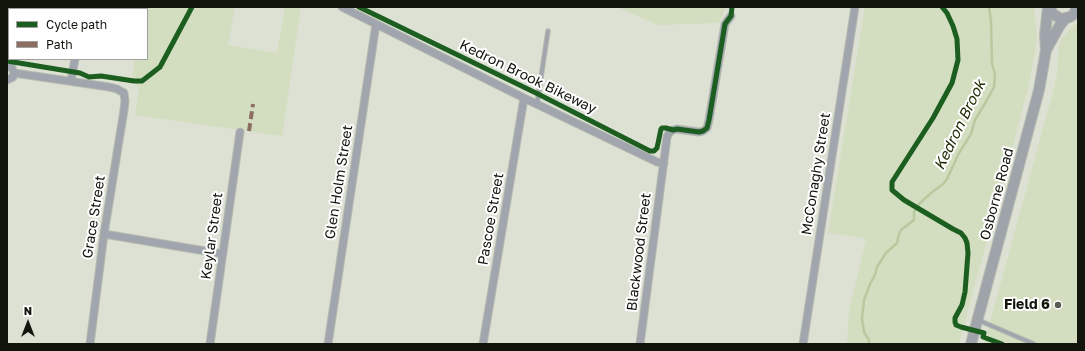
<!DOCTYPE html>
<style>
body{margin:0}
#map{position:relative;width:1085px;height:351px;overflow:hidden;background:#dce1d3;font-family:"Golos Text",sans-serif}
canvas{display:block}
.frame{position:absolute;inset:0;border:8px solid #12150c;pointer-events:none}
.legend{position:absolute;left:8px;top:8px;width:140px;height:52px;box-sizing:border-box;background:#fff;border:1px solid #a0a19e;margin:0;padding:5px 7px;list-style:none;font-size:12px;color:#12150c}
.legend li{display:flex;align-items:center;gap:8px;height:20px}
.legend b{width:20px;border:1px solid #a0a19e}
.north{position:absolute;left:8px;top:303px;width:40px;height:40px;-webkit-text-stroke:3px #fff;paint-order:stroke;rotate:0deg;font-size:11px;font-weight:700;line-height:16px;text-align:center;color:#12150c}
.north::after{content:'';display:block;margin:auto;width:14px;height:18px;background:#12150c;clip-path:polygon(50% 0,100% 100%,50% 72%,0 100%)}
</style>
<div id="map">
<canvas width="1085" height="351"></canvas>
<div class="frame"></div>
<ul class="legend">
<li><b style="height:5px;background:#1b5e20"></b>Cycle path</li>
<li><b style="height:5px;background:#8d6e63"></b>Path</li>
</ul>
<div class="north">N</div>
</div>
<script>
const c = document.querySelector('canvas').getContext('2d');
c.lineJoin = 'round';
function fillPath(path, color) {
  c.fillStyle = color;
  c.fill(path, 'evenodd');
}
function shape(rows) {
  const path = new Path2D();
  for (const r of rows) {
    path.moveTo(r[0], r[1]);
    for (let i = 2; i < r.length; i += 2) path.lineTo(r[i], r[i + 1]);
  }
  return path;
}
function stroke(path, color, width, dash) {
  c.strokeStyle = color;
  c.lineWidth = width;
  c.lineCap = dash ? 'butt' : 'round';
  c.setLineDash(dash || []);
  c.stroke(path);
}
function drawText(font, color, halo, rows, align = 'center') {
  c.font = font + ' "Golos Text",sans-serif';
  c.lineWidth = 4;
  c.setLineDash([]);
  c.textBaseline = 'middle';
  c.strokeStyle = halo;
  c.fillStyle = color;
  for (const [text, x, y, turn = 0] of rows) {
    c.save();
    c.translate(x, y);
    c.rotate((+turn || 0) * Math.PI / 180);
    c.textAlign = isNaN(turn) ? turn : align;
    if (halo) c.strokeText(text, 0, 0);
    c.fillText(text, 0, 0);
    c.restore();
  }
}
fillPath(shape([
 [143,7,235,7,228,45,277,53,285,7,301,7,282,136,135,115,139,88,132,79,135,59,147,59,147,9,142,9],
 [617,7,726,7,719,23,658,25],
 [865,7,1034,7,1037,40,1030,80,1008,165,976,281,959,344,847,344,849,311,866,240,863,238,828,233],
 [1078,23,1078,344,984,344,1054,88,1057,73,1059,46,1061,39,1075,24]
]), '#d3dec0');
stroke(shape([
 [869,344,869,340,864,332,862,318,864,300,870,284,875,275,877,267,886,253,897,243,899,234,901,230,914,220,914,212,919,204,931,193,943,184,947,179,959,153,971,134,975,120,987,100,994,87,995,74,992,64,991,21,989,7]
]), '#bac89f', 2.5);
const lane = shape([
 [17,9,18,7],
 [8,66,10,59],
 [537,104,548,31],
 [978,320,1034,344]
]);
const street = shape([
 [342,7,524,98,657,162,664,163],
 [82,9,83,7],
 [7,66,12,68,14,73,13,77,7,80],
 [14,73,109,87,117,89,124,93,125,101,124,110,104,234,90,344],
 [71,81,75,59],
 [104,234,223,254],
 [210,344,240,132],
 [328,344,376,24],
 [483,344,524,98],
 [640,344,667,137,669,133,673,130,677,129,699,132,703,131,707,128,709,120,725,24,731,16],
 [803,344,855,7]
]);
const secondary = shape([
 [1049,7,1053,14,1061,19,1070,17,1074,14,1077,7],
 [1046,50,1060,25,1065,19],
 [971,344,1039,90,1046,50,1045,35,1048,7]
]);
stroke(lane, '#b7bbb0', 5.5);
stroke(street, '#b7bbb0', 9);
stroke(secondary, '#b7bbb0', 12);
stroke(lane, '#a0a5ae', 3.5);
stroke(street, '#a0a5ae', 7);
stroke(secondary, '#9fa4ab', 10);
stroke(shape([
 [249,131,253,104]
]), '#8d6e63', 4, [8, 4]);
stroke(shape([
 [359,7,538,94,650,151,654,151,657,148,661,129,662,128,666,128,673,130,677,129,699,132,703,131,707,128,709,120,725,24,731,16,732,7],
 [942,7,947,13,953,26,957,39,958,60,952,83,933,118,892,182,892,190,904,200,953,229,961,233,965,238,967,243,968,253,965,292,962,305,955,318,955,322,956,325,961,327,984,333,983,337,1002,344],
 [7,61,80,73,89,77,101,76,134,81,142,81,160,67,192,7]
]), '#1b5e20', 5);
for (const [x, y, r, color] of [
 [1058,305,4,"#595c52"]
]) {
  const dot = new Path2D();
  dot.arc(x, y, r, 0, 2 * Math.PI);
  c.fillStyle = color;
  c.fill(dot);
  stroke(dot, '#fff', 1.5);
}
drawText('14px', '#12150c', '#fff', [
 ["Kedron Brook Bikeway",528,77,26],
 ["McConaghy Street",816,174,-81],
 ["Glen Holm Street",339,182,-81],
 ["Osborne Road",997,194,-75],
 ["Grace Street",94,217,-81],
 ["Pascoe Street",491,219,-80],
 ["Keylar Street",212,236,-82],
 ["Blackwood Street",639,252,-83]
]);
drawText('bold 14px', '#12150c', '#fff', [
 ["Field 6",1050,305]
], 'right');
drawText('italic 15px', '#232e06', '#fff', [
 ["Kedron Brook",960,125,-64]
]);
</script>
